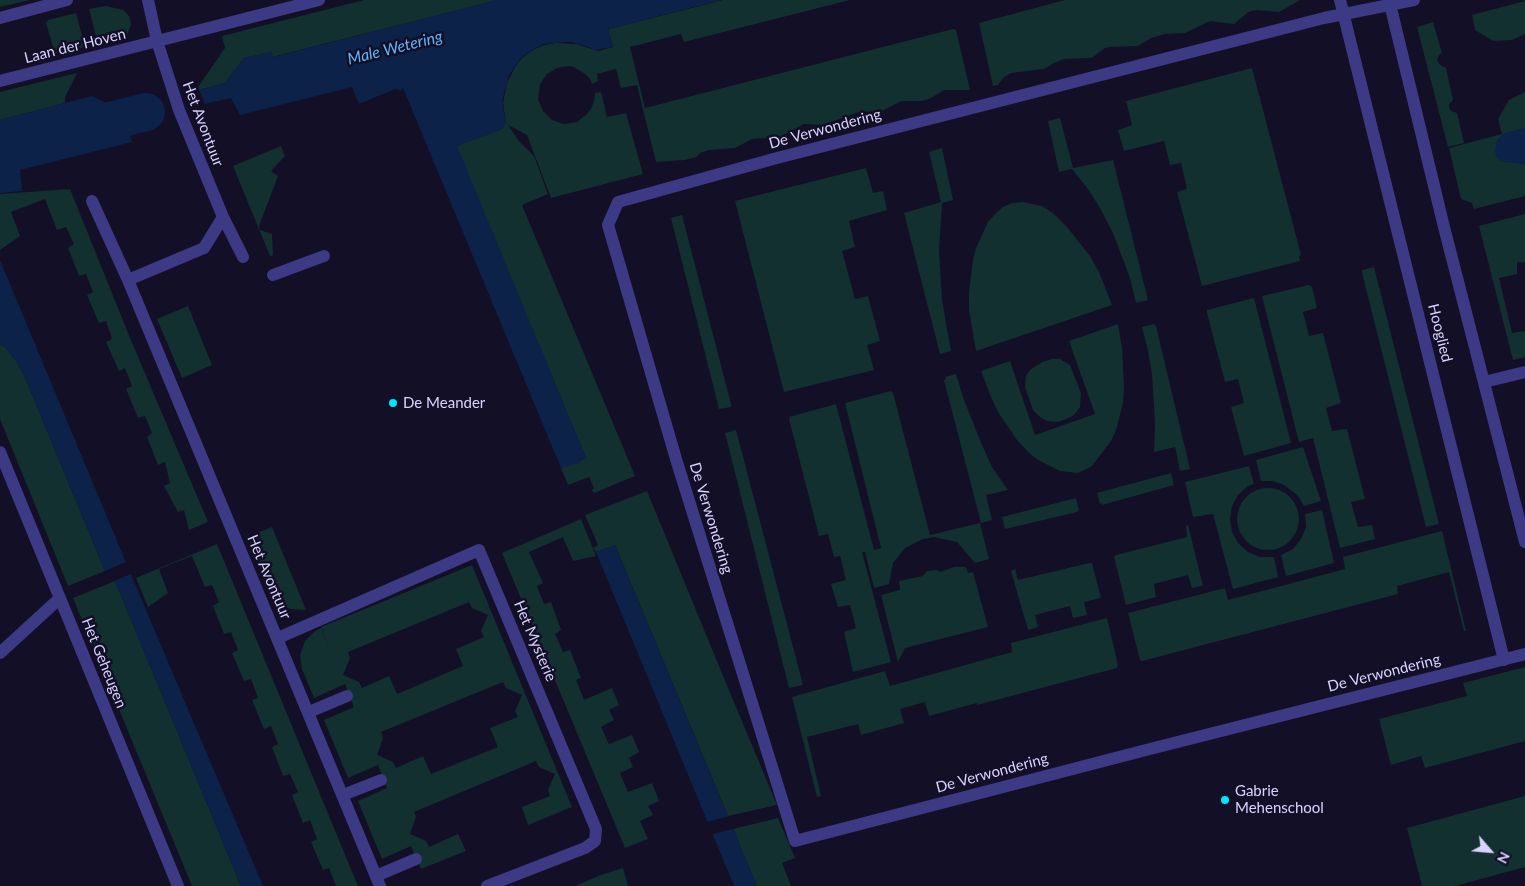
<!DOCTYPE html>
<style>
body{margin:0}
#map{position:relative;width:1525px;height:886px;overflow:hidden;background:#130f26;font-family:Lato,sans-serif}
canvas{display:block}
.north{position:absolute;left:1465px;top:826px;width:50px;height:50px;-webkit-text-stroke:4px #130f26;paint-order:stroke;rotate:117deg;font-size:14px;font-weight:700;line-height:20px;text-align:center;color:#d9d4ff}
.north::after{content:'';display:block;margin:auto;width:18px;height:22px;background:#d9d4ff;clip-path:polygon(50% 0,100% 100%,50% 72%,0 100%)}
</style>
<div id="map">
<canvas width="1525" height="886"></canvas>
<div class="north">N</div>
</div>
<script>
const c = document.querySelector('canvas').getContext('2d');
c.lineJoin = 'round';
function fillPath(path, color) {
  c.fillStyle = color;
  c.fill(path, 'evenodd');
}
function shape(rows) {
  const path = new Path2D();
  for (const r of rows) {
    if (r.length === 3) {
      path.moveTo(r[0] + r[2], r[1]);
      path.arc(r[0], r[1], r[2], 0, 2 * Math.PI);
      continue;
    }
    path.moveTo(r[0], r[1]);
    for (let i = 2; i < r.length; i += 2) path.lineTo(r[i], r[i + 1]);
  }
  return path;
}
function stroke(path, color, width, dash) {
  c.strokeStyle = color;
  c.lineWidth = width;
  c.lineCap = dash ? 'butt' : 'round';
  c.setLineDash(dash || []);
  c.stroke(path);
}
function drawText(font, color, halo, rows, align = 'center') {
  c.font = font + ' Lato,sans-serif';
  c.lineWidth = 5;
  c.setLineDash([]);
  c.textBaseline = 'middle';
  c.strokeStyle = halo;
  c.fillStyle = color;
  for (const [text, x, y, turn = 0] of rows) {
    c.save();
    c.translate(x, y);
    c.rotate((+turn || 0) * Math.PI / 180);
    c.textAlign = isNaN(turn) ? turn : align;
    if (halo) c.strokeText(text, 0, 0);
    c.fillText(text, 0, 0);
    c.restore();
  }
}
fillPath(shape([
 [0,0,30,0,0,7],
 [364,0,498,0,272,57,271,52,244,58,225,83,199,90,198,87,225,48,222,36],
 [723,0,850,0,684,42,681,34,630,47,645,108,953,29,956,30,970,90,944,90,931,98,922,101,901,101,882,111,859,112,823,125,804,124,780,137,752,139,735,148,709,150,700,153,696,157,685,160,656,162,637,85,621,88,616,69,597,74,598,81,592,84,590,79,585,74,574,67,569,66,557,68,547,74,540,84,538,99,543,111,552,120,564,124,577,122,587,114,591,109,594,101,595,93,601,92,607,117,626,113,643,174,551,198,527,135,508,125,519,141,534,156,548,194,522,205,635,476,594,493,592,490,594,488,589,477,568,485,561,468,586,458,456,146,502,129,506,123,503,103,507,83,515,67,522,58,533,50,544,45,556,43,576,44,598,51,613,47,608,29],
 [1065,0,1300,0,1279,12,1257,10,1251,11,1247,13,1234,24,1210,21,1185,33,1165,34,1151,38,1138,46,1110,47,1105,48,1093,57,1089,58,1064,59,1054,63,1044,69,1011,73,1003,78,998,85,993,86,979,23],
 [1525,1,1525,34,1512,40,1493,41,1475,30,1472,15],
 [106,6,123,10,129,16,131,24,128,33,123,37,98,44,89,9],
 [76,13,85,47,55,54,46,23,48,20],
 [1433,22,1442,53,1439,55,1437,60,1440,65,1446,68,1453,100,1449,104,1449,108,1451,111,1457,113,1464,143,1448,147,1417,27],
 [1252,68,1301,255,1299,256,1300,261,1202,286,1177,192,1187,189,1181,163,1170,165,1164,141,1124,151,1118,130,1132,125,1126,101],
 [77,73,65,97,65,103,0,120,0,92],
 [1525,92,1525,128,1504,134,1497,140,1501,161,1525,164,1525,196,1474,209,1472,203,1461,199,1449,148,1502,134,1498,119,1509,100],
 [1060,118,1073,168,1113,160,1148,300,1136,303,1130,278,1113,233,1100,208,1088,189,1072,169,1059,172,1048,121],
 [281,146,285,156,271,171,278,176,259,226,260,230,272,234,273,255,270,256,233,166],
 [942,148,953,200,942,203,939,250,942,300,951,351,940,354,904,213,941,202,929,152],
 [866,168,873,193,883,191,887,210,849,221,855,247,842,251,855,299,868,296,880,341,867,345,874,370,784,392,735,201],
 [70,189,128,333,208,522,189,530,184,510,178,512,164,486,170,483,165,462,158,465,147,437,152,433,145,416,138,418,126,389,132,386,125,368,119,371,106,342,112,339,106,321,99,323,87,295,93,292,86,274,79,276,68,248,74,244,66,227,57,230,45,199,11,212,20,236,0,250,0,194],
 [1023,202,1042,206,1053,213,1067,227,1090,256,1099,272,1112,305,976,351,969,310,969,292,973,260,976,248,988,222,996,213,1003,207,1012,203],
 [1525,214,1525,262,1517,262,1517,274,1499,278,1512,333,1525,331,1525,357,1513,360,1479,226],
 [682,215,731,404,731,407,719,409,671,218],
 [1374,267,1439,524,1426,527,1362,273,1362,270],
 [1309,285,1312,287,1317,308,1303,312,1309,336,1323,333,1341,403,1326,408,1332,431,1347,429,1365,499,1351,502,1358,527,1372,525,1375,539,1340,548,1313,438,1299,442,1262,296],
 [1254,298,1291,443,1244,456,1231,407,1244,403,1238,379,1225,382,1207,313,1207,310],
 [188,306,212,365,182,378,157,319],
 [1118,324,1122,348,1124,386,1123,403,1116,430,1111,441,1092,466,1078,473,1060,471,1038,460,1028,452,1017,440,998,412,991,397,981,371,1010,361,1035,435,1095,414,1069,341],
 [1154,324,1156,326,1190,469,1180,471,1175,447,1154,452,1155,425,1152,374,1148,351,1142,327],
 [0,344,5,347,16,361,24,375,105,571,68,586,0,419],
 [1052,359,1060,359,1070,365,1081,393,1080,407,1075,414,1071,417,1058,422,1047,421,1040,417,1033,410,1025,387,1026,376,1030,370,1042,362],
 [956,374,964,400,982,445,992,467,1008,490,986,495,992,520,981,523,944,380,946,379,945,377],
 [891,391,893,393,930,535,980,523,989,559,975,563,957,542,934,537,923,539,905,548,893,563,889,584,874,588,865,552,862,552,891,662,853,672,844,632,856,628,850,605,838,607,831,584,846,580,840,556,834,557,828,534,819,536,789,419,790,419,789,417,836,404,874,550,881,548,845,403],
 [736,430,803,685,789,688,725,433],
 [1303,447,1321,501,1304,506,1298,496,1284,485,1273,481,1261,481,1256,460],
 [1249,466,1254,484,1248,486,1238,495,1232,506,1230,519,1232,532,1238,543,1248,552,1260,557,1274,557,1278,577,1233,589,1213,514,1193,517,1185,482],
 [1171,473,1174,485,1102,505,1102,503,1100,504,1097,493],
 [1268,519,31],
 [647,491,721,671,777,805,728,816,615,545,596,552,593,548,598,545,585,515],
 [1076,498,1079,510,1077,512,1005,529,1002,517],
 [1322,510,1334,563,1286,576,1281,555,1293,549,1301,539,1306,527,1305,514],
 [581,519,596,556,573,561,563,537,529,552,543,583,537,586,544,604,551,602,561,630,555,634,563,652,570,650,581,678,576,680,584,700,612,688,619,705,609,710,614,720,601,727,609,744,632,735,639,752,629,758,633,767,620,773,628,792,652,783,659,801,648,806,653,815,640,821,648,839,625,848,502,553],
 [1188,525,1203,586,1192,588,1188,575,1154,584,1156,597,1126,605,1114,557,1116,555,1187,537,1186,526],
 [272,527,306,610,291,609,285,607,275,599,271,594,248,537],
 [1442,531,1466,631,1464,631,1449,572,1397,586,1398,594,1142,661,1140,660,1128,613,1225,588,1228,600,1251,594,1345,569,1343,557],
 [217,544,336,833,358,886,336,886,329,868,323,870,311,842,317,839,310,820,303,823,292,795,298,792,290,774,283,776,272,747,278,744,271,726,264,729,252,700,258,698,251,679,244,681,232,653,238,650,231,632,224,634,213,606,219,602,212,585,205,587,192,556,159,569,168,593,148,607,136,578],
 [1089,563,1092,563,1101,598,1084,602,1087,615,1073,618,1070,606,1035,615,1038,627,1028,630,1011,571,1015,569,1018,580],
 [472,565,572,807,528,825,522,807,550,796,548,790,555,774,539,767,536,761,414,812,416,817,410,834,426,841,429,847,458,834,466,851,421,869,411,846,382,859,358,801,387,788,378,765,348,778,324,720,354,707,345,684,314,698,302,669,300,655,305,641,314,632,321,628,330,650,321,627],
 [469,602,472,608,488,615,481,631,484,637,456,649,463,666,397,694,389,676,362,688,359,682,343,675,350,658,348,652],
 [503,682,506,688,522,695,515,711,518,717,490,728,498,747,431,774,423,756,396,768,393,762,377,755,383,738,381,732],
 [954,567,966,567,968,573,973,572,988,627,905,648,898,662,881,595,900,590,899,581,923,576,927,571,937,570,940,572],
 [115,581,241,886,192,886,73,598],
 [1107,618,1118,665,1117,668,977,705,977,703,929,716,925,702,900,709,904,723,861,735,858,724,807,737,821,796,817,797,792,697,885,671,890,686,1012,652,1011,643],
 [1525,667,1525,741,1425,768,1421,756,1391,765,1379,719,1467,696,1463,683],
 [1525,796,1525,867,1455,886,1422,886,1407,828],
 [778,818,795,858,782,863,791,886,757,886,733,829],
 [623,868,628,886,575,886,601,875]
]), '#12302f');
fillPath(shape([
 [498,0,721,0,608,29,613,47,595,50,585,46,571,42,555,43,544,44,532,50,521,58,509,75,502,101,506,123,502,129,457,146,586,458,579,460,580,463,561,468,403,88,401,89,402,91,395,89,359,104,352,87,240,115,231,98,205,104,199,90,225,83,244,58,271,52,273,57],
 [92,96,121,110,132,142,20,170,22,191,0,193,0,120],
 [1525,128,1525,164,1501,161,1496,157,1495,151,1497,140,1504,134],
 [0,260,135,584,263,886,241,886,115,581,110,583,24,375,16,361,5,347,0,344],
 [615,545,757,886,734,886,596,552]
]), '#0c2248');
fillPath(shape([
 [128,561,133,573,107,584,103,572],
 [731,816,736,828,710,835,706,822]
]), '#130f26');
stroke(shape([
 [0,148,146,112]
]), '#0c2248', 38);
stroke(shape([
 [273,275,324,256],
 [309,712,347,696],
 [343,795,381,780],
 [376,876,416,859]
]), '#3d3a85', 12);
stroke(shape([
 [1340,0,1504,660],
 [1389,0,1444,227,1525,542],
 [1414,0,1324,18,777,158,618,202,608,225,676,459,795,841,1150,749,1525,654],
 [157,41,179,110,223,217,243,257],
 [92,201,128,280,380,886],
 [128,280,204,248,223,217],
 [1484,382,1525,372],
 [0,452,178,886],
 [278,638,479,550,596,829,595,841,585,848,487,886],
 [0,653,60,598]
]), '#3d3a85', 12);
stroke(shape([
 [148,0,157,41],
 [0,18,67,0],
 [0,81,319,0]
]), '#3d3a85', 12);
for (const [x, y, r, color] of [
 [393,403,5,"#00e5ff"],
 [1225,800,5,"#00e5ff"]
]) {
  const dot = new Path2D();
  dot.arc(x, y, r, 0, 2 * Math.PI);
  c.fillStyle = color;
  c.fill(dot);
  stroke(dot, '#130f26', 2);
}
drawText('15px', '#d9d4ff', '#130f26', [
 ["Laan der Hoven",75,46,-14],
 ["Het Avontuur",203,124,69],
 ["De Verwondering",825,129,-15],
 ["Hooglied",1440,333,76],
 ["De Verwondering",711,518,73],
 ["Het Avontuur",269,577,67],
 ["Het Mysterie",535,641,67],
 ["Het Geheugen",104,663,68],
 ["De Verwondering",1384,673,-14],
 ["De Verwondering",992,773,-15]
]);
drawText('15px', '#d9d4ff', '#130f26', [
 ["De Meander",403,403],
 ["Gabrie",1235,791],
 ["Mehenschool",1235,808]
], 'left');
drawText('italic 16px', '#62b6ff', '#130f26', [
 ["Male Wetering",395,48,-14]
]);
</script>
